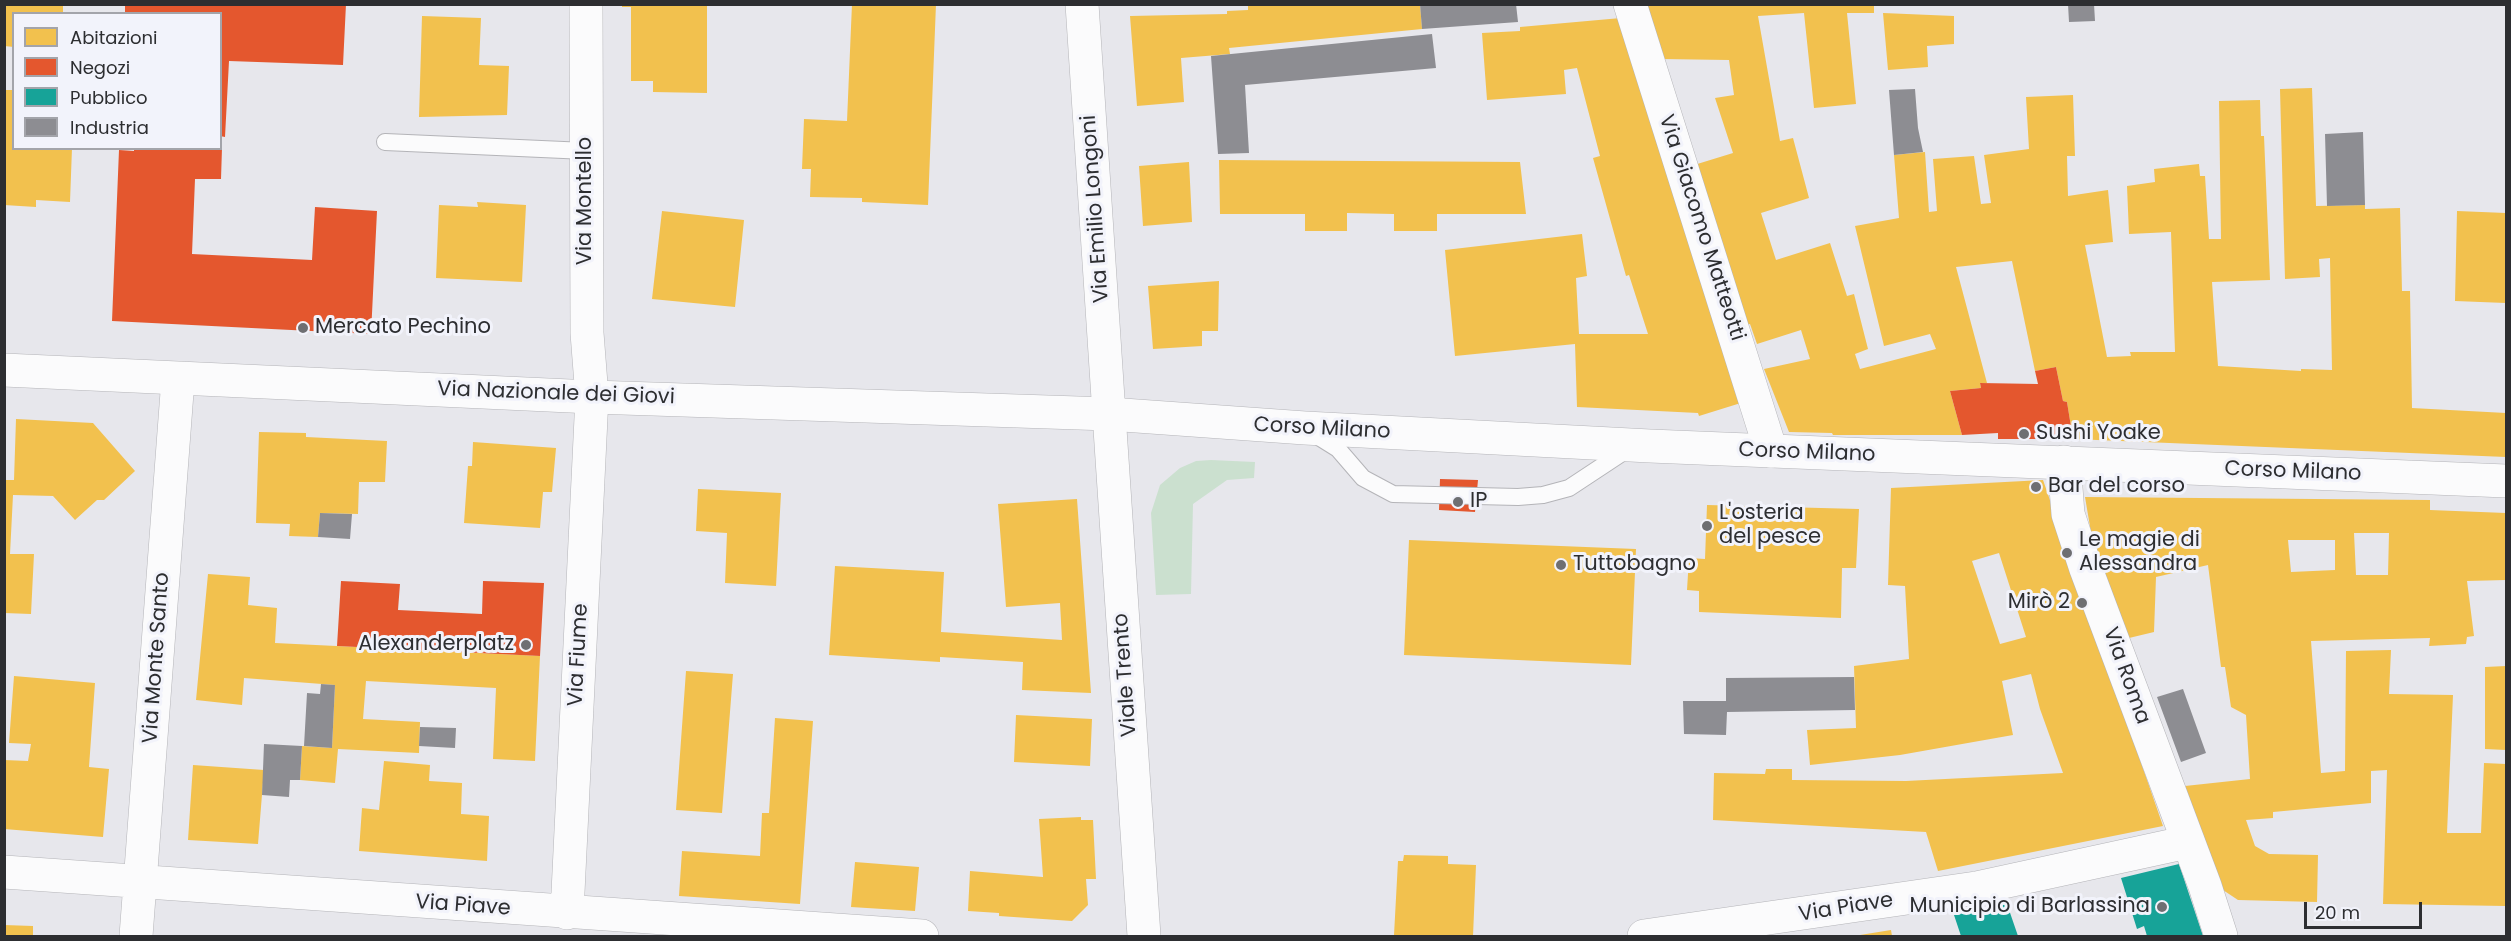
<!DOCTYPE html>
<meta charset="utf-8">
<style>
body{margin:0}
#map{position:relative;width:2511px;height:941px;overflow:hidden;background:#e7e7ec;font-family:Poppins,sans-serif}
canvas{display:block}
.frame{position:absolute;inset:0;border:6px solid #2d2e31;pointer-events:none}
.legend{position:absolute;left:12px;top:12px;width:210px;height:138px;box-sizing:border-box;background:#f2f3fb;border:2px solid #a3a4aa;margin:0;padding:8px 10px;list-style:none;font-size:18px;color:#2d2e31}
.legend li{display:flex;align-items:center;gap:12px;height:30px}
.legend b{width:30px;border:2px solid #a3a4aa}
.scale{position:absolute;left:2304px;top:902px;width:118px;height:27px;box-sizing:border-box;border:3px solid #2d2e31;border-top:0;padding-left:8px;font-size:18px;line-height:21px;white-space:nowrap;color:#2d2e31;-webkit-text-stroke:4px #f2f3fb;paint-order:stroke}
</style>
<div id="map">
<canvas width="2511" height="941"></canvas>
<div class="frame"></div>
<ul class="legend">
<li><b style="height:16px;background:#f2c14e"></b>Abitazioni</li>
<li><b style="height:16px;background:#e4572e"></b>Negozi</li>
<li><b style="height:16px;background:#17a398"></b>Pubblico</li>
<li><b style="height:16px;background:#8d8d92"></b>Industria</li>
</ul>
<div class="scale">20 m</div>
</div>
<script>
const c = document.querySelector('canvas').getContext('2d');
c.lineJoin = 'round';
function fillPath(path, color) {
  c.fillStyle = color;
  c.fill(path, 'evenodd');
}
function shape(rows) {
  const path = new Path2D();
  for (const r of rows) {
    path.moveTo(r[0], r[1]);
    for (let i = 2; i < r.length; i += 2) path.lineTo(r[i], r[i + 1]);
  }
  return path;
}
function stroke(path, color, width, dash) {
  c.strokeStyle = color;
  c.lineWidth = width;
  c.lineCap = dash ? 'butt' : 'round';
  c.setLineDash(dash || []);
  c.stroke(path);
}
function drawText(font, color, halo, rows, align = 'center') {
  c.font = font + ' Poppins,sans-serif';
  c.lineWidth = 6;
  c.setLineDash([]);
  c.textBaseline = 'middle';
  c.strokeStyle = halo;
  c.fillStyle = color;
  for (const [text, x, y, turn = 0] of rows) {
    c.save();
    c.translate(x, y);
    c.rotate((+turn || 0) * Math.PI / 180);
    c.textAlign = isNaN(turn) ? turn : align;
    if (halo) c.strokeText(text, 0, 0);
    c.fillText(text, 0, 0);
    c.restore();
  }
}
fillPath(shape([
 [1211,460,1255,462,1254,478,1227,480,1193,504,1191,594,1156,595,1151,513,1160,485,1180,468,1196,461]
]), '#cbe0cf');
fillPath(shape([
 [4,4,63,4,63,13,14,14,14,47,4,46],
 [622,4,707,4,707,93,653,92,653,81,631,81,631,7,622,7],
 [852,4,936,4,928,205,862,202,862,198,810,197,811,169,802,169,804,119,847,121],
 [1248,4,1420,4,1422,29,1229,48,1230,54,1181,58,1184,102,1137,106,1130,16,1227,14,1227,11,1248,10],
 [1644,4,1874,4,1874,13,1847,13,1856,104,1814,108,1804,13,1758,16,1780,141,1793,138,1809,198,1761,213,1776,260,1830,243,1847,296,1854,294,1868,349,1855,354,1860,369,1936,349,1930,334,1884,346,1855,226,1899,218,1894,155,1925,152,1929,212,1937,211,1933,159,1974,156,1981,204,1991,203,1984,155,2029,149,2026,97,2073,95,2075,156,2067,156,2068,196,2108,190,2113,242,2085,245,2107,357,2131,356,2130,352,2175,352,2171,232,2129,234,2127,186,2155,182,2154,169,2199,164,2200,176,2205,176,2209,239,2221,239,2219,101,2260,100,2261,136,2264,136,2270,280,2212,282,2218,366,2301,371,2301,369,2332,370,2330,258,2319,259,2320,277,2285,279,2280,89,2312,88,2316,206,2365,205,2365,209,2400,208,2402,291,2410,291,2412,408,2506,413,2506,457,2073,439,2067,402,2063,401,2056,367,2035,371,2012,261,1956,267,1987,383,1980,383,1981,388,1950,391,1962,435,1833,435,1832,433,1789,432,1764,369,1810,359,1801,330,1757,344,1750,324,1746,325,1694,165,1733,153,1715,98,1734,95,1729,60,1661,59],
 [1883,13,1954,16,1954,44,1927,46,1928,67,1888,70],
 [422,16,481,18,479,65,509,66,507,115,419,117],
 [1621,18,1744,402,1699,416,1698,413,1577,407,1575,344,1455,356,1445,250,1582,234,1587,276,1576,278,1579,334,1648,334,1629,275,1626,276,1593,158,1600,156,1577,68,1564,70,1566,94,1487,100,1482,33,1520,31,1520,27],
 [4,90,14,90,14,148,72,148,70,202,36,200,36,207,4,205],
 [1219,160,1520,162,1526,214,1437,214,1437,231,1394,231,1394,214,1347,213,1347,231,1305,231,1305,214,1220,214],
 [1189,162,1192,222,1143,226,1139,166],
 [477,202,526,205,522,282,436,278,439,205,478,207],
 [662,211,744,220,735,307,652,299],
 [2457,211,2506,213,2506,303,2455,301],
 [1219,281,1218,331,1202,331,1202,346,1153,349,1148,286],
 [16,419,93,423,135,471,104,500,97,500,75,520,53,496,13,495,10,554,34,554,31,614,4,613,4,480,14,480],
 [259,432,306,433,306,437,387,441,385,482,359,482,358,514,320,513,318,537,289,536,290,524,256,523],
 [473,442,556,448,552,492,543,492,540,528,464,523,468,466,472,466],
 [2043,480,2163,826,1938,871,1926,832,1713,820,1714,773,1765,774,1766,769,1792,769,1792,780,1906,781,2063,773,2040,709,2031,674,2002,681,2013,735,1900,755,1810,765,1807,730,1856,728,1854,666,1909,659,1905,586,1888,585,1891,488],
 [1999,553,2026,637,2000,644,1972,561],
 [698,489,781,493,776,586,725,583,727,533,696,531],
 [2085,497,2430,500,2430,510,2506,513,2506,580,2467,581,2474,636,2467,637,2466,644,2429,646,2430,638,2311,641,2321,773,2345,771,2346,651,2391,650,2389,694,2453,695,2447,833,2481,833,2484,763,2506,764,2506,906,2383,904,2387,770,2371,771,2371,803,2273,812,2273,818,2246,820,2255,846,2269,854,2318,855,2317,902,2238,900,2220,888,2185,786,2250,779,2246,715,2231,707,2225,667,2221,667,2208,565,2156,577,2154,632,2129,638,2097,568],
 [2354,533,2389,533,2388,575,2356,575],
 [2288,540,2335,540,2335,570,2291,572],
 [1077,499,1091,693,1022,690,1023,662,940,657,940,662,829,655,835,566,944,572,941,632,1062,640,1060,603,1006,607,998,504],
 [1707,505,1859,509,1856,568,1842,568,1841,618,1699,612,1699,591,1687,590,1689,558,1705,559],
 [1409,540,1636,549,1631,665,1404,655],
 [208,574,250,577,248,605,277,608,275,643,540,656,535,761,493,759,496,688,366,681,363,719,420,722,419,753,338,749,335,783,300,780,302,746,332,748,335,685,244,678,242,705,196,700],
 [2506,666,2506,750,2485,749,2485,667],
 [686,671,733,674,722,813,676,810],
 [14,676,95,683,89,767,109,769,103,837,4,829,4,760,28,761,31,744,9,743],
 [1016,715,1092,719,1090,766,1014,762],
 [775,718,813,721,800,904,679,896,682,851,760,856,762,813,769,813],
 [384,761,430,765,429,781,462,783,461,814,489,816,487,861,359,851,362,808,379,810],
 [193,765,264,770,258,844,188,840],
 [1081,817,1081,820,1093,820,1096,879,1086,879,1088,905,1072,921,999,916,999,913,968,911,970,871,1043,877,1039,819],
 [1404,855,1448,856,1448,864,1476,865,1473,936,1394,935,1398,861,1403,861],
 [855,862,919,867,915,911,851,907],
 [4,925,33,926,33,936,4,936],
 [1891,930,1892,936,1860,936,1860,935]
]), '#f2c14e');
fillPath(shape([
 [125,4,346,4,343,65,229,61,225,137,220,136,220,14,125,14],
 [134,148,222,148,221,179,195,179,192,254,312,260,315,207,377,211,371,334,112,321,119,150,134,151],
 [2056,367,2063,401,2067,402,2073,439,1998,439,1998,433,1962,435,1950,391,1981,388,1980,383,2038,384,2035,371],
 [1440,479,1478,480,1475,512,1439,510],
 [341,581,400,584,398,610,482,614,483,581,544,583,540,656,337,646]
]), '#e4572e');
fillPath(shape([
 [2179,864,2203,936,2147,936,2144,926,2137,929,2121,878],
 [2007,904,2018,936,1961,936,1954,915]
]), '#17a398');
fillPath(shape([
 [1420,4,1516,4,1518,22,1422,29],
 [2068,4,2094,4,2095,21,2069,22],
 [1432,34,1436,68,1245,85,1249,153,1218,154,1211,56],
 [1915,89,1918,128,1923,152,1894,155,1889,90],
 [2363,132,2365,205,2327,206,2325,134],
 [320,513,352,514,350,539,318,537],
 [1854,677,1855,710,1727,712,1726,735,1684,734,1683,701,1726,701,1726,678],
 [321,684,335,685,332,748,304,746,307,693,320,694],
 [2183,689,2206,753,2181,762,2157,697],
 [420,727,456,728,455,748,419,746],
 [264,744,302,746,300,780,290,780,289,797,262,795]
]), '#8d8d92');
const service = shape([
 [385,142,586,151],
 [1314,434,1338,449,1363,478,1393,494,1518,497,1543,495,1569,488,1622,453,1630,451]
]);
const minor = shape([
 [1630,4,1771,451],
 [1109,414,1144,936],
 [4,872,922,936],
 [567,913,592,397,587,333,586,4],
 [136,936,178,379],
 [1644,936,1976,888,2188,842]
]);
const tertiary = shape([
 [1082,4,1109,414],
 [2064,462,2068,514,2086,569,2205,886,2221,936]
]);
const secondary = shape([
 [4,370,592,397,1109,414,1305,428,1650,446,2506,481]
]);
stroke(service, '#b4b4b8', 18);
stroke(minor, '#b4b4b8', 34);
stroke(tertiary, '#b4b4b8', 34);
stroke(secondary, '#b4b4b8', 34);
stroke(service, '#fbfbfc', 16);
stroke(minor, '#fbfbfc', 33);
stroke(tertiary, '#fbfbfc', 33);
stroke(secondary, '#fbfbfc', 33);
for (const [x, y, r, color] of [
 [303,328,6,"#6e6f72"],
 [2024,434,6,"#6e6f72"],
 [2036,487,6,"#6e6f72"],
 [1458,502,6,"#6e6f72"],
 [1707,526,6,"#6e6f72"],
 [2067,553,6,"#6e6f72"],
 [1561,565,6,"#6e6f72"],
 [2082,603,6,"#6e6f72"],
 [526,645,6,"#6e6f72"],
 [2162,907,6,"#6e6f72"]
]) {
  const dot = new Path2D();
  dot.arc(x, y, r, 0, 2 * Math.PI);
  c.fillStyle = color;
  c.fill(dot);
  stroke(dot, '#f2f3fb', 2);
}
drawText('21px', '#2d2e31', '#f2f3fb', [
 ["Via Montello",586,201,-90],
 ["Via Emilio Longoni",1096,209,-94],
 ["Via Giacomo Matteotti",1701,228,72],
 ["Via Nazionale dei Giovi",556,394,2],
 ["Corso Milano",1322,429,3],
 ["Corso Milano",1807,453,2],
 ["Corso Milano",2293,472,2],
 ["Via Fiume",579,655,-87],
 ["Via Monte Santo",157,658,-86],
 ["Viale Trento",1126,675,-94],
 ["Via Roma",2126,676,70],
 ["Via Piave",463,906,4],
 ["Via Piave",1846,908,-9]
]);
drawText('21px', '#2d2e31', '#f2f3fb', [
 ["Mercato Pechino",315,328],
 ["Sushi Yoake",2036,434],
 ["Bar del corso",2048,487],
 ["IP",1470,502],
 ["L'osteria",1719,514],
 ["del pesce",1719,538],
 ["Le magie di",2079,541],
 ["Alessandra",2079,565],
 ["Tuttobagno",1573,565],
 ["Mirò 2",2070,603,"right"],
 ["Alexanderplatz",514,645,"right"],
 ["Municipio di Barlassina",2150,907,"right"]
], 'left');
</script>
